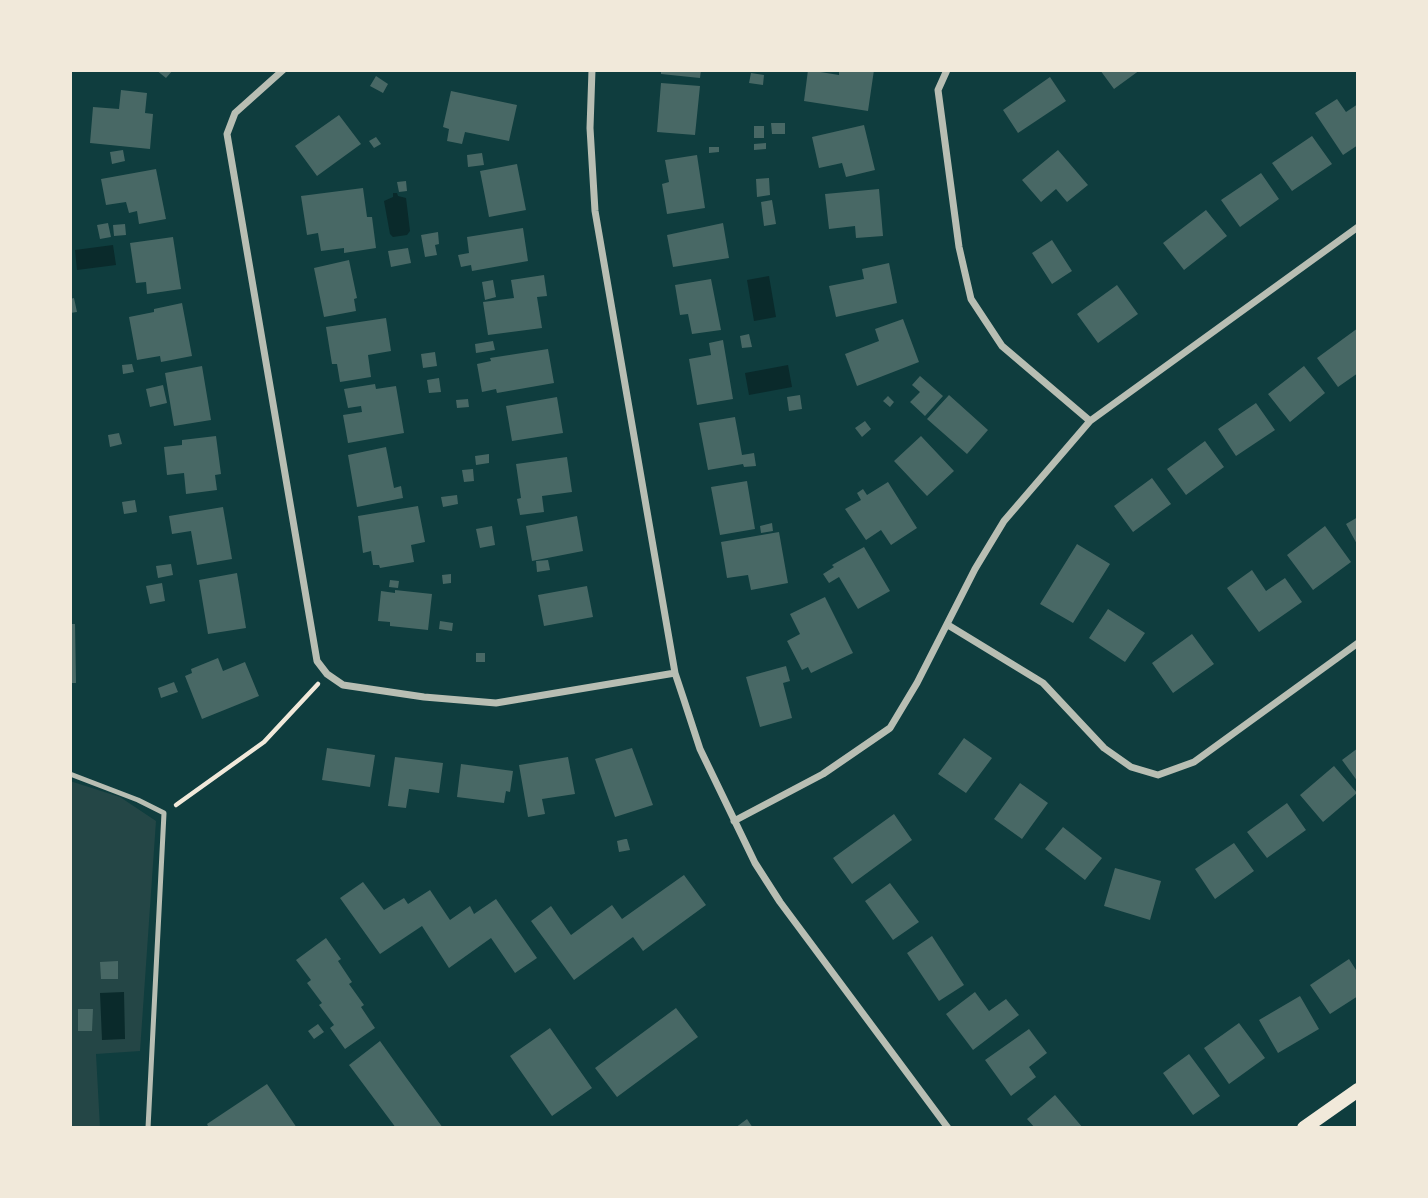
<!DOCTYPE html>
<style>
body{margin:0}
#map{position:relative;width:1428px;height:1198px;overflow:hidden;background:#0f3d3e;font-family:"DM Sans",sans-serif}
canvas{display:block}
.frame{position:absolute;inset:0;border:72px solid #f1e9da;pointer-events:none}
</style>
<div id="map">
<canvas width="1428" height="1198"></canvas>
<div class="frame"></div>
</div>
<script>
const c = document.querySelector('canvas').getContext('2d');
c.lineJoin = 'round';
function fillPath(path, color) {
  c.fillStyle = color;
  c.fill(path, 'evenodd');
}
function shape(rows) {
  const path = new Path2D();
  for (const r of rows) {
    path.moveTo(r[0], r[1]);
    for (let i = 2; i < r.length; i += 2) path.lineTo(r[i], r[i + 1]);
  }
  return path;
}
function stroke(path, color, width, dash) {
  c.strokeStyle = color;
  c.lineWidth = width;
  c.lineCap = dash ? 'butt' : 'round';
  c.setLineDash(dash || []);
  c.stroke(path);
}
fillPath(shape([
 [70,781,120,797,156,821,140,1051,96,1054,100,1128,70,1128]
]), '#244646');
fillPath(shape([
 [393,193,397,193,398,196,406,198,410,231,407,235,393,237,390,234,384,201,393,197],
 [113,245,116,265,77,270,75,250],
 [769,276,776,317,754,321,747,280],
 [788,365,792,387,749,395,745,373],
 [124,992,125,1039,102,1040,100,993]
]), '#0a2a2b');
fillPath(shape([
 [156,70,173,70,166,78],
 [661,70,701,70,700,78,661,74],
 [808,70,839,75,839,70,874,70,868,111,804,101],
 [1100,70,1140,70,1114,89],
 [751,73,764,75,763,85,749,83],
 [376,76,388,84,383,93,370,86],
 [1050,77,1066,101,1018,133,1003,110],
 [661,83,700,86,695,135,657,132],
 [121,90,147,93,145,113,153,114,150,149,90,143,93,107,119,109],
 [451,91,517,105,509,141,465,132,462,144,447,141,449,129,443,127],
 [1337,99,1346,112,1358,104,1358,145,1343,155,1315,113],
 [339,115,361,144,317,176,295,146],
 [771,123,785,123,785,134,772,134],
 [864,125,875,170,846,177,842,163,819,168,812,137],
 [754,126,764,126,764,138,754,138],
 [1312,136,1332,164,1292,191,1272,163],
 [376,137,381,144,374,148,369,141],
 [766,143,766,149,754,150,754,144],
 [709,147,719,147,719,152,709,153],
 [123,150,125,161,112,164,110,152],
 [1058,150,1088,185,1067,202,1056,189,1041,202,1022,180],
 [482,153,484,165,468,167,467,155],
 [697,155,705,208,667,214,662,184,669,182,665,160],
 [517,164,526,210,489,217,480,171],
 [156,169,166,219,139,224,137,211,129,213,126,202,106,205,101,179],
 [1261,173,1279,199,1240,227,1221,200],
 [769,178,770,195,757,197,756,179],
 [406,181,407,191,399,192,397,182],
 [363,188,367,217,372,217,376,248,344,253,344,248,321,251,318,233,307,235,301,196],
 [879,189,883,236,856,238,855,226,829,229,825,194],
 [772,200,776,224,764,226,761,202],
 [1206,210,1227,236,1184,270,1163,243],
 [108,223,111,237,100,239,97,225],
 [723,223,729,258,673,267,667,235],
 [125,224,126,235,114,236,113,225],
 [523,228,528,261,472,271,471,265,461,267,458,255,469,253,467,237],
 [438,232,439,244,435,245,437,255,425,257,421,235],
 [173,237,181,289,147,294,146,282,136,283,130,243],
 [1052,240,1072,271,1052,284,1032,253],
 [408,248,411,263,391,267,388,251],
 [349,260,357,298,354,299,356,311,324,317,314,268],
 [889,263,897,303,836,317,829,286,864,279,862,269],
 [544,275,547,296,537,297,542,328,488,335,483,302,514,298,511,280],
 [711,279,721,330,692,334,688,314,680,315,675,285],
 [493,280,496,297,485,300,482,282],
 [1117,285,1138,314,1098,343,1077,314],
 [74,298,77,312,70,313,70,299],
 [182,303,192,356,161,362,160,356,137,360,129,317,154,312,154,309],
 [386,318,391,351,368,355,371,377,340,382,337,364,332,364,326,327],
 [903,319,919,362,857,386,845,354,879,341,875,329],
 [1358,328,1358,373,1338,387,1317,358],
 [749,334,752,347,742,348,740,336],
 [723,340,733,399,697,405,689,359,711,355,709,343],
 [493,341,495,350,476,353,475,344],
 [548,349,554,383,497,393,496,389,482,392,477,364,491,361,490,358],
 [435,352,437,366,423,368,421,354],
 [132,364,134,372,123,374,122,365],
 [202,366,211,420,174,426,165,373],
 [1304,366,1325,393,1290,422,1268,394],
 [920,376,943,396,925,416,910,402,920,392,912,385],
 [439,378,441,392,429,393,427,380],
 [375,384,376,389,396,386,404,433,348,443,343,415,362,412,361,406,348,408,344,389],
 [163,385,167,403,150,407,146,389],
 [800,395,802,409,789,411,787,397],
 [949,395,988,430,967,454,927,419],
 [888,396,894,402,890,407,883,401],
 [557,397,563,433,512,441,506,406],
 [468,399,469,407,457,408,456,400],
 [1256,403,1275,430,1236,456,1218,429],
 [735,417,742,455,754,453,756,466,744,467,743,464,708,470,699,423],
 [865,421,871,429,862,437,855,428],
 [119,433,122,444,110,447,108,435],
 [216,436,221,474,215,475,217,490,186,494,184,473,167,475,164,447,182,445,182,440],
 [921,436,954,471,927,496,894,461],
 [1205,441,1224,467,1186,495,1167,469],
 [386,447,394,488,401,486,403,498,357,507,348,455],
 [489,454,489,463,476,465,475,456],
 [567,457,572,492,542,496,544,512,520,515,517,499,521,498,516,464],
 [473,469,474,481,464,482,462,470],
 [1152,478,1171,504,1133,532,1114,506],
 [747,481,755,529,720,535,711,487],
 [888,482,917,528,891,545,881,530,866,540,845,509,861,500,857,493,863,489,867,495],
 [457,495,458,504,443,507,441,497],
 [135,500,137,512,124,514,122,502],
 [418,506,425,542,411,545,414,562,380,568,379,565,373,565,371,551,363,553,358,516],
 [223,507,232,559,197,565,191,531,172,534,169,516],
 [577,516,583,551,532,561,526,526],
 [1358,517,1358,546,1346,524],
 [772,523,773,531,761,533,760,526],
 [492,526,495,545,480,548,476,529],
 [1325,526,1351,562,1313,590,1287,555],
 [779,532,788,583,751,590,748,575,727,578,721,542],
 [1077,544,1110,564,1073,623,1040,604],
 [864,547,890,591,858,609,839,577,829,583,823,574,834,567,832,565],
 [548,560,550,570,537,572,536,561],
 [171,564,173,575,158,578,156,566],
 [1252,570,1266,591,1285,578,1302,602,1259,632,1227,588],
 [237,573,246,628,208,634,199,580],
 [451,574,451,583,443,584,442,575],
 [390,580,399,581,398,588,389,587],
 [162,583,165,601,150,604,146,586],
 [587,586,593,617,544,626,538,595],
 [395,590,432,594,428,630,390,626,390,622,378,621,381,591,395,593],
 [825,597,853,653,811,673,808,667,802,670,787,641,800,634,790,614],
 [1108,609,1145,633,1125,662,1089,638],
 [440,621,453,623,452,631,439,629],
 [70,624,75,624,76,683,70,683],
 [1192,634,1214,664,1173,693,1152,663],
 [476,653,485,653,485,662,476,662],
 [218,658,223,671,245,662,259,696,202,719,185,676,192,673,191,669],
 [786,666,790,681,783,683,792,718,760,727,746,677],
 [174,682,178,692,161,698,158,688],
 [964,738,992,758,966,793,938,774],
 [327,748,375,755,370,787,322,780],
 [632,748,653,805,615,817,595,759],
 [1358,748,1358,782,1342,760],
 [395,757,443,763,439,793,409,789,406,808,388,806],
 [568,757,575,794,542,799,545,814,528,817,519,765],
 [461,764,513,771,510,792,506,791,504,803,457,797],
 [1334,766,1357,793,1323,822,1300,795],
 [1020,783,1048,803,1022,839,994,819],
 [1287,803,1306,830,1267,858,1247,832],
 [894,814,912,840,852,884,833,858],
 [1063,827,1102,858,1085,880,1045,849],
 [625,839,627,839,630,850,619,852,617,841],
 [1234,843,1254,871,1215,899,1195,869],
 [1115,868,1161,881,1150,920,1104,906],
 [684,875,706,905,643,951,633,937,574,980,531,921,551,906,571,935,612,905,622,919],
 [363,882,384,910,404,898,408,904,430,890,450,920,470,906,474,914,496,899,537,958,515,973,491,938,449,968,422,926,380,954,340,898],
 [890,883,919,922,893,940,865,901],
 [932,936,964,985,939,1001,907,953],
 [326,938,341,959,338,961,352,982,349,984,364,1005,361,1007,375,1028,345,1049,330,1028,334,1025,319,1005,322,1003,307,983,311,980,296,960],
 [1349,959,1358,973,1358,996,1330,1014,1310,985],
 [118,961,118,979,101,979,100,962],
 [975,992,989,1011,1006,999,1019,1015,973,1050,946,1014],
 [1300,996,1319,1029,1278,1053,1259,1020],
 [676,1008,698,1037,617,1097,595,1068],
 [78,1009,93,1009,92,1031,78,1031],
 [1239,1023,1265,1058,1229,1084,1204,1048],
 [318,1024,324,1032,314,1039,308,1031],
 [550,1028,592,1088,552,1116,510,1056],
 [1029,1029,1047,1053,1029,1067,1036,1077,1011,1096,985,1060],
 [380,1041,405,1076,443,1128,396,1128,349,1065],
 [1189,1054,1220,1096,1193,1115,1163,1073],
 [267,1084,297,1128,209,1128,207,1124],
 [1055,1095,1083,1128,1035,1128,1027,1119],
 [747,1119,753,1128,735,1128]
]), '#486865');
stroke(shape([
 [176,805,264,742,318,684]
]), '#f1e9da', 4.5);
stroke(shape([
 [70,774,138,800,164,813,148,1128]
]), '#b8beb3', 5);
stroke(shape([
 [283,70,235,113,227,134,317,661,327,674,343,685,424,697,496,703,675,673],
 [592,70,590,128,595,211,675,673,684,700,700,749,755,863,780,902,948,1128],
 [947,70,938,90,959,247,971,299,1002,346,1090,421],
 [948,625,1043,683,1104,748,1131,767,1158,775,1194,762,1358,643],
 [734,821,823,774,890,728,917,683,975,569,1004,521,1090,421,1358,227]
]), '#b8beb3', 7);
stroke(shape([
 [1304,1128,1358,1090]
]), '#f1e9da', 14);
</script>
